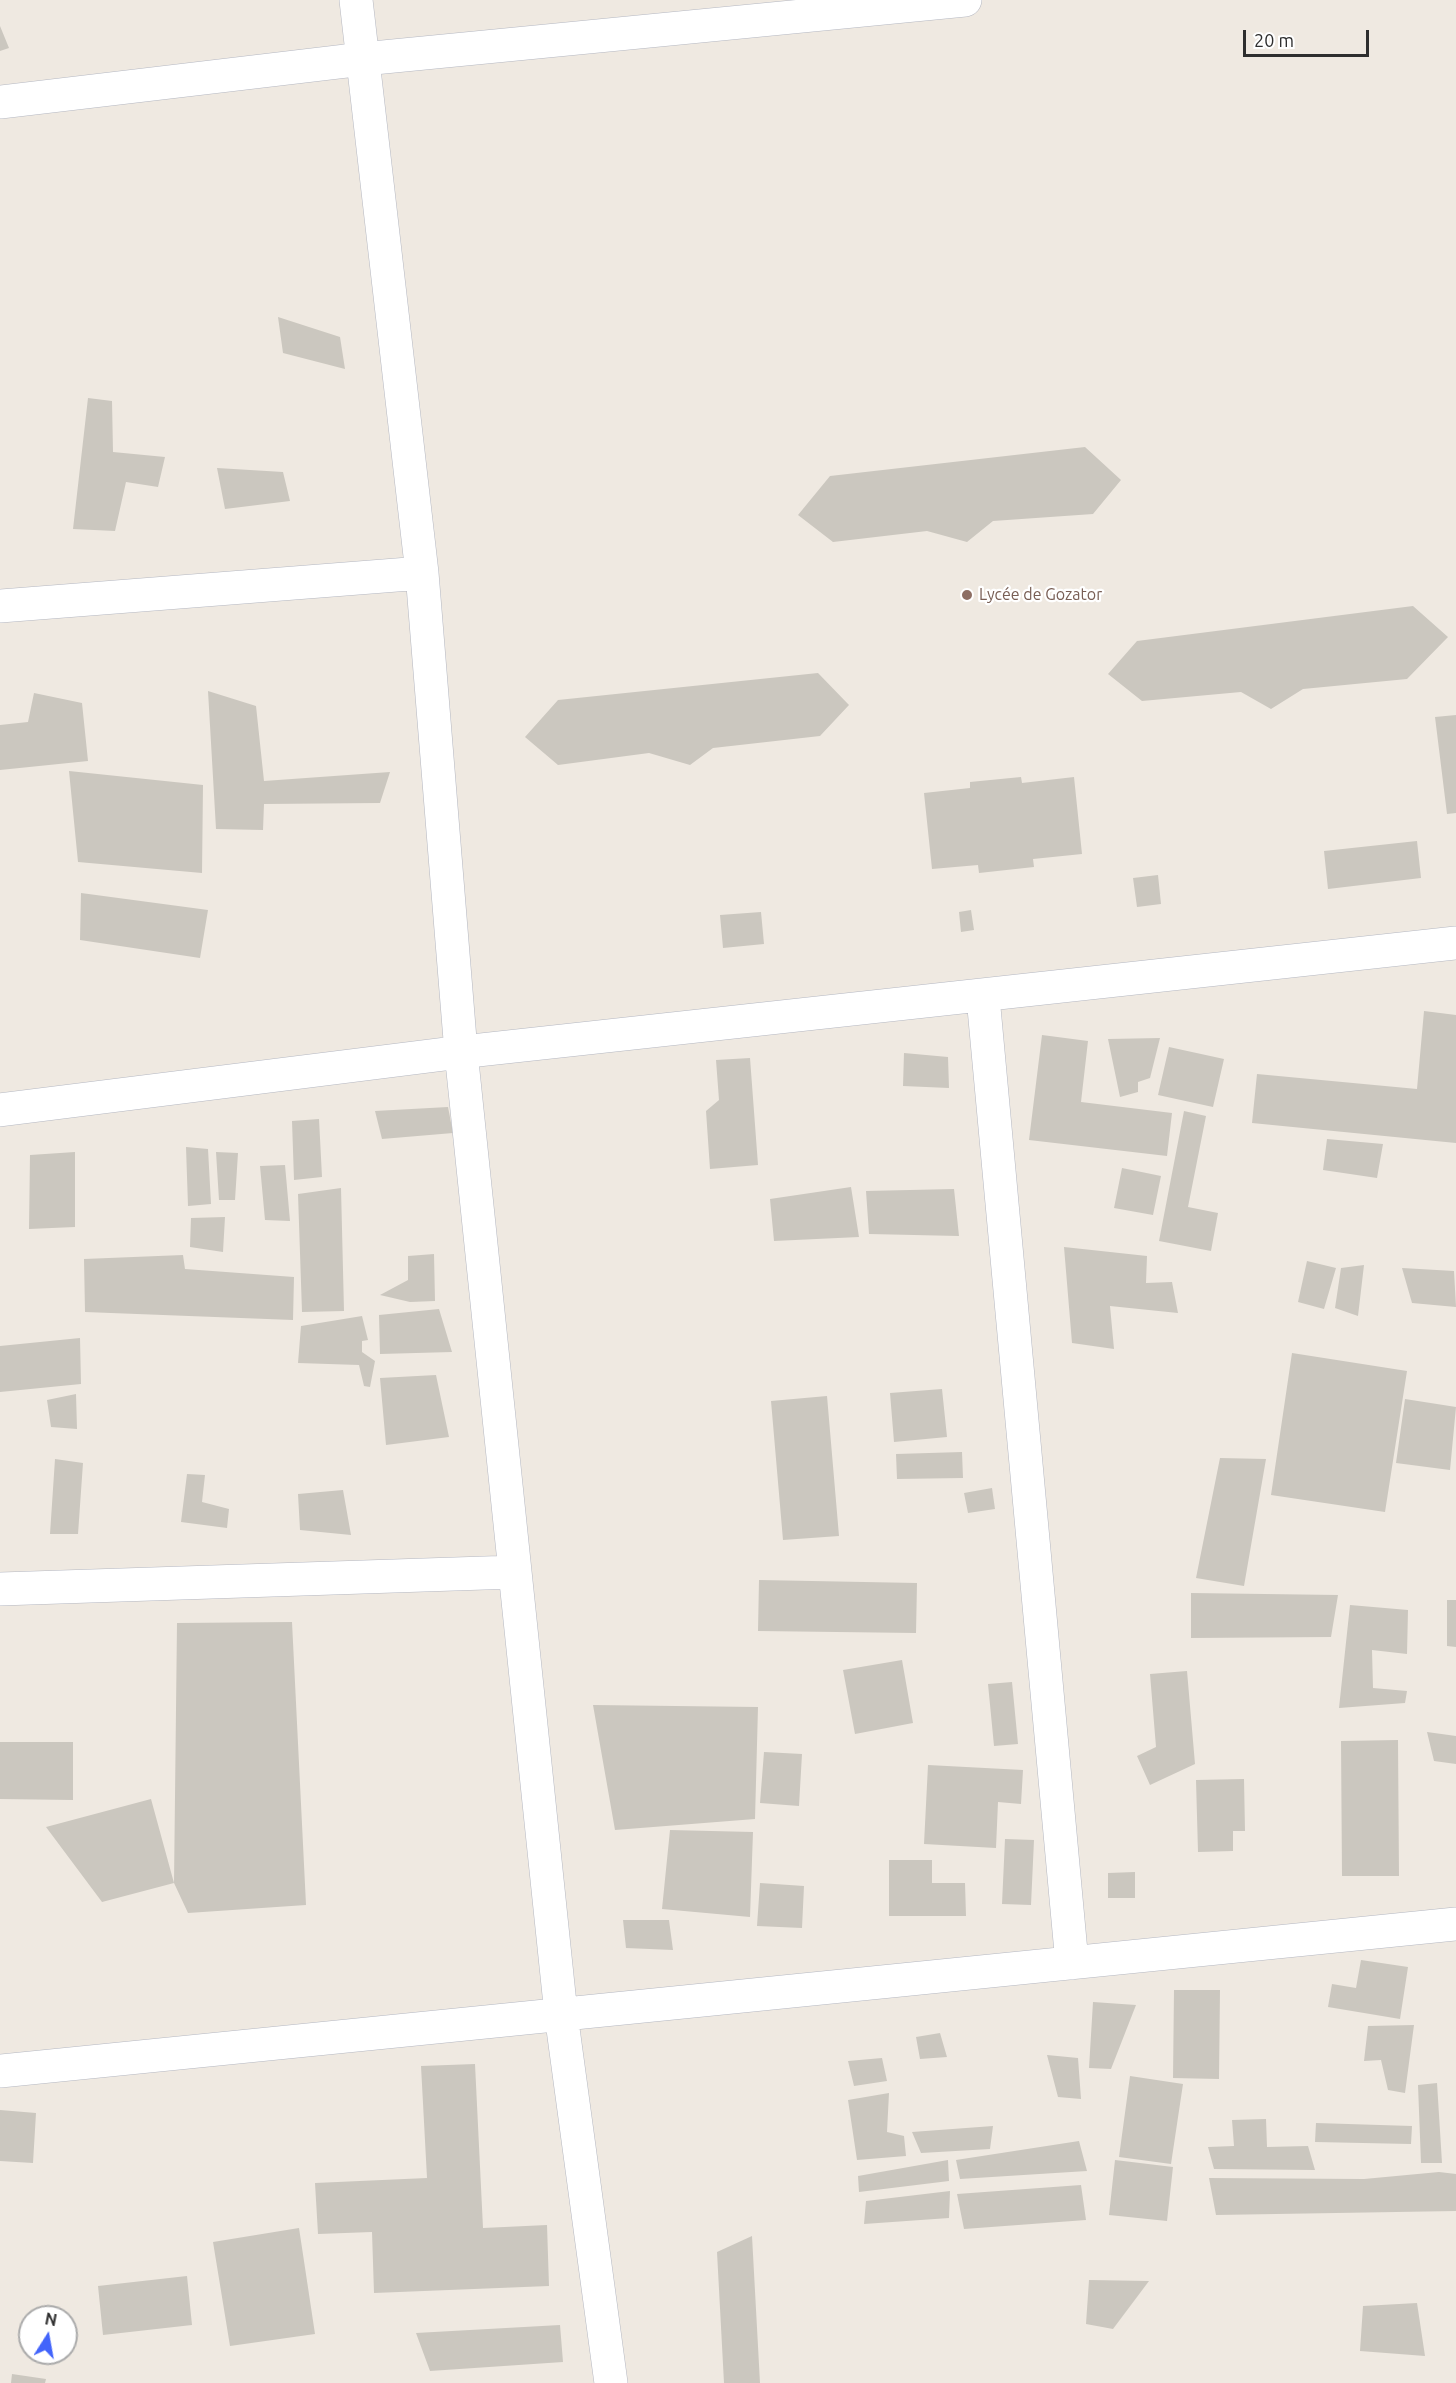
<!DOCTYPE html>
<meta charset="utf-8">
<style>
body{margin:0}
#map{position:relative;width:1456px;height:2383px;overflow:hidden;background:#efe9e1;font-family:Ubuntu,sans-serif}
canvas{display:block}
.north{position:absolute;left:18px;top:2305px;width:60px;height:60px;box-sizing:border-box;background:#fff;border:2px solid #ababab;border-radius:50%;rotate:11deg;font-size:16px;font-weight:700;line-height:24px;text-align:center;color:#2e2e2e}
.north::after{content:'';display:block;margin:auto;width:21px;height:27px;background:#4264fb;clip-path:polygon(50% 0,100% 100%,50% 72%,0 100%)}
.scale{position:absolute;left:1243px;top:30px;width:126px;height:27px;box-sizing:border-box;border:3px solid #2e2e2e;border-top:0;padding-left:8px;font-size:18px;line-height:21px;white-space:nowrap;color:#2e2e2e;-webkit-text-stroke:4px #fff;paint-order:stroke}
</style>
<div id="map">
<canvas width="1456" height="2383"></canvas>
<div class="north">N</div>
<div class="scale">20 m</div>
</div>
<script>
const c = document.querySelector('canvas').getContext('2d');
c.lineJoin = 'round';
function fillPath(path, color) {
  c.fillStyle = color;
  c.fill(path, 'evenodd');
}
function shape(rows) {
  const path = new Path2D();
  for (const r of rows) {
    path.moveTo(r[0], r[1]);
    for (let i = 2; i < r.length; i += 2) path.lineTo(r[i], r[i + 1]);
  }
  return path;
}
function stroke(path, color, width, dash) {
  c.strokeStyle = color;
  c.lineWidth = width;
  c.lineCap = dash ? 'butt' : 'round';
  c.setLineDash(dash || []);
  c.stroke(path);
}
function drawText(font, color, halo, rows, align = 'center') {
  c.font = font + ' Ubuntu,sans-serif';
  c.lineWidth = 4.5;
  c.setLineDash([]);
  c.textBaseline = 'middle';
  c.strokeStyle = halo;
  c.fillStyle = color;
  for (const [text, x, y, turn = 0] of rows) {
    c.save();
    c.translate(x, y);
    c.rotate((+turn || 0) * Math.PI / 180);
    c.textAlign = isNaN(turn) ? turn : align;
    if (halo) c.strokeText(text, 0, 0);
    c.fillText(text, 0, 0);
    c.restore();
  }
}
fillPath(shape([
 [0,26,9,48,0,51],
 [278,317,340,337,345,369,283,353],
 [88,398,112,401,113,452,165,457,158,487,126,482,115,531,73,529],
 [1085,447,1121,480,1093,514,993,521,967,542,927,531,833,542,798,515,830,476],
 [217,468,283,472,290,501,225,509],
 [1413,606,1448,637,1407,679,1303,689,1271,709,1241,692,1142,701,1108,674,1137,641],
 [818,673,849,705,820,736,713,748,690,765,649,753,558,765,525,737,558,700],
 [208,691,256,706,264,781,390,772,380,803,264,804,263,830,216,829],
 [34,693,82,703,88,761,0,770,0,725,28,722],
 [1456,715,1456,813,1447,814,1435,717],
 [69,771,203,785,202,873,78,862],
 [1021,777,1022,783,1074,777,1082,854,1033,859,1034,867,979,873,978,865,932,869,924,793,970,788,970,782],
 [1417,841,1421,878,1328,889,1324,851],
 [1158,875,1161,904,1137,907,1133,878],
 [81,893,208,910,200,958,80,940],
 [971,910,974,930,961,932,959,912],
 [761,912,764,944,723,948,720,915],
 [1424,1011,1456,1015,1456,1143,1252,1123,1257,1074,1417,1089],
 [1042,1035,1088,1041,1081,1102,1172,1113,1167,1156,1029,1140],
 [1160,1038,1150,1078,1138,1082,1138,1092,1120,1097,1108,1039],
 [1169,1047,1224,1059,1213,1107,1158,1095],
 [904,1053,948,1057,949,1088,903,1086],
 [750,1058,758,1165,710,1169,706,1111,719,1100,716,1060],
 [448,1107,453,1133,382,1139,375,1111],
 [1184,1111,1206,1116,1188,1207,1218,1213,1211,1251,1159,1241],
 [319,1119,322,1177,294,1180,292,1121],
 [1327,1139,1383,1144,1377,1178,1323,1170],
 [186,1147,208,1149,211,1204,188,1206],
 [75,1152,75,1227,29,1229,30,1155],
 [216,1152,238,1153,235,1200,219,1200],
 [285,1165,290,1221,265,1220,260,1166],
 [1122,1168,1161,1176,1153,1215,1114,1208],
 [851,1187,859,1237,774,1241,770,1199],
 [341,1188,344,1311,302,1312,298,1194],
 [954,1189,959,1236,869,1234,866,1191],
 [225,1217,223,1252,190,1247,191,1218],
 [1064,1247,1147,1256,1146,1283,1172,1282,1178,1313,1110,1306,1114,1349,1072,1343],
 [434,1254,435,1301,410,1302,380,1295,408,1280,408,1256],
 [183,1255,185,1269,294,1277,293,1320,85,1312,84,1259],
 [1307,1261,1336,1268,1324,1309,1298,1302],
 [1364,1265,1358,1316,1335,1308,1341,1268],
 [1402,1268,1454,1271,1456,1307,1412,1303],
 [439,1309,452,1352,380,1354,379,1315],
 [362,1316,368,1340,362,1341,362,1352,375,1361,370,1387,364,1386,359,1365,298,1363,301,1326],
 [80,1338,81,1384,0,1392,0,1346],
 [1292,1353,1407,1371,1385,1512,1271,1495],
 [436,1375,449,1437,386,1445,380,1378],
 [942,1389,947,1437,894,1442,890,1393],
 [76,1394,77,1429,51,1427,47,1400],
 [827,1396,839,1536,783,1540,771,1401],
 [1405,1399,1456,1407,1450,1470,1396,1463],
 [962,1452,963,1478,897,1479,896,1454],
 [1220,1458,1266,1459,1244,1586,1196,1578],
 [55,1459,83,1463,78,1534,50,1534],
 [187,1474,205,1475,202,1502,229,1509,227,1528,181,1522],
 [992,1488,995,1509,968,1513,964,1493],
 [343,1490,351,1535,300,1530,298,1494],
 [759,1580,917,1583,916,1633,758,1631],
 [1191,1593,1338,1595,1331,1637,1191,1638],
 [1447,1600,1456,1600,1456,1647,1447,1646],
 [1350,1605,1408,1610,1407,1654,1372,1650,1373,1688,1407,1691,1405,1703,1339,1708],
 [292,1622,306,1905,188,1913,174,1883,177,1623],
 [902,1660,913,1723,855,1734,843,1670],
 [1187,1671,1195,1764,1150,1785,1137,1756,1156,1747,1150,1674],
 [1012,1682,1018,1744,994,1746,988,1684],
 [593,1705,758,1707,755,1819,615,1830],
 [1427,1732,1456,1736,1456,1764,1434,1761],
 [1398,1740,1399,1876,1342,1876,1341,1741],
 [0,1742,73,1742,73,1800,0,1799],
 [764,1752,802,1754,799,1806,760,1803],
 [928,1765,1023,1770,1021,1804,998,1802,996,1848,924,1844],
 [1244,1779,1245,1831,1233,1831,1233,1851,1198,1852,1196,1780],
 [151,1799,174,1883,102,1902,46,1827],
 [670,1830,753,1832,750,1917,662,1909],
 [1005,1839,1034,1840,1031,1905,1002,1904],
 [889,1860,932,1860,932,1883,965,1883,966,1916,889,1916],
 [1135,1872,1135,1898,1108,1898,1108,1873],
 [760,1883,804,1886,802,1928,757,1926],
 [623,1920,669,1920,673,1950,626,1948],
 [1361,1960,1408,1967,1400,2019,1328,2007,1332,1984,1356,1988],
 [1174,1990,1220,1990,1219,2079,1173,2078],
 [1093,2002,1136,2005,1111,2069,1089,2068],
 [1414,2025,1405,2093,1388,2090,1381,2060,1364,2061,1368,2026],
 [940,2033,947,2057,920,2059,916,2037],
 [1047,2055,1078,2058,1081,2099,1058,2097],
 [882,2058,887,2081,854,2086,848,2061],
 [475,2064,483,2228,547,2225,549,2286,374,2293,372,2232,318,2234,315,2183,427,2178,421,2066],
 [1130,2076,1183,2084,1171,2164,1119,2157],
 [1437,2083,1442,2163,1421,2163,1418,2085],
 [889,2093,887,2132,904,2136,906,2156,857,2160,848,2100],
 [0,2110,36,2113,33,2163,0,2161],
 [1266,2119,1267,2147,1308,2146,1315,2170,1214,2169,1208,2147,1234,2146,1232,2120],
 [1316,2123,1412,2126,1411,2144,1315,2142],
 [993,2126,990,2149,921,2153,912,2132],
 [1079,2141,1087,2171,960,2179,956,2160],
 [948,2160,949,2181,859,2192,858,2176],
 [1115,2160,1173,2167,1167,2221,1109,2215],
 [1439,2172,1456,2174,1456,2211,1216,2215,1209,2178,1364,2179],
 [1081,2185,1086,2220,964,2229,957,2194],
 [950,2191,949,2218,864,2224,866,2201],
 [299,2228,315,2334,230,2346,213,2242],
 [752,2236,760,2383,724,2383,717,2252],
 [187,2276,192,2325,103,2335,98,2286],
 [1089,2280,1149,2281,1113,2329,1086,2324],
 [1417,2303,1425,2356,1360,2351,1363,2306],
 [560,2325,563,2362,430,2371,416,2333],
 [12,2374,46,2379,45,2383,11,2383]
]), '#cbc7bf');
const minor = shape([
 [356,0,422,573,461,1052,561,2014,611,2383],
 [0,102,363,59,965,0],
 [0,606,422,573],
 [983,997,1072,1963],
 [0,1110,461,1052,1456,943],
 [0,1589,515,1572],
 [0,2071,1456,1924]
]);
stroke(minor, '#b4b7c1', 34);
stroke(minor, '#fff', 33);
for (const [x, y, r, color] of [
 [967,595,6,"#8d6e63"]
]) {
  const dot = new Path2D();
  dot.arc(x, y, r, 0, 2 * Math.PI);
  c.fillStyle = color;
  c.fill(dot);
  stroke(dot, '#fff', 2);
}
drawText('16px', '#785e54', '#fff', [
 ["Lycée de Gozator",979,595]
], 'left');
</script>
